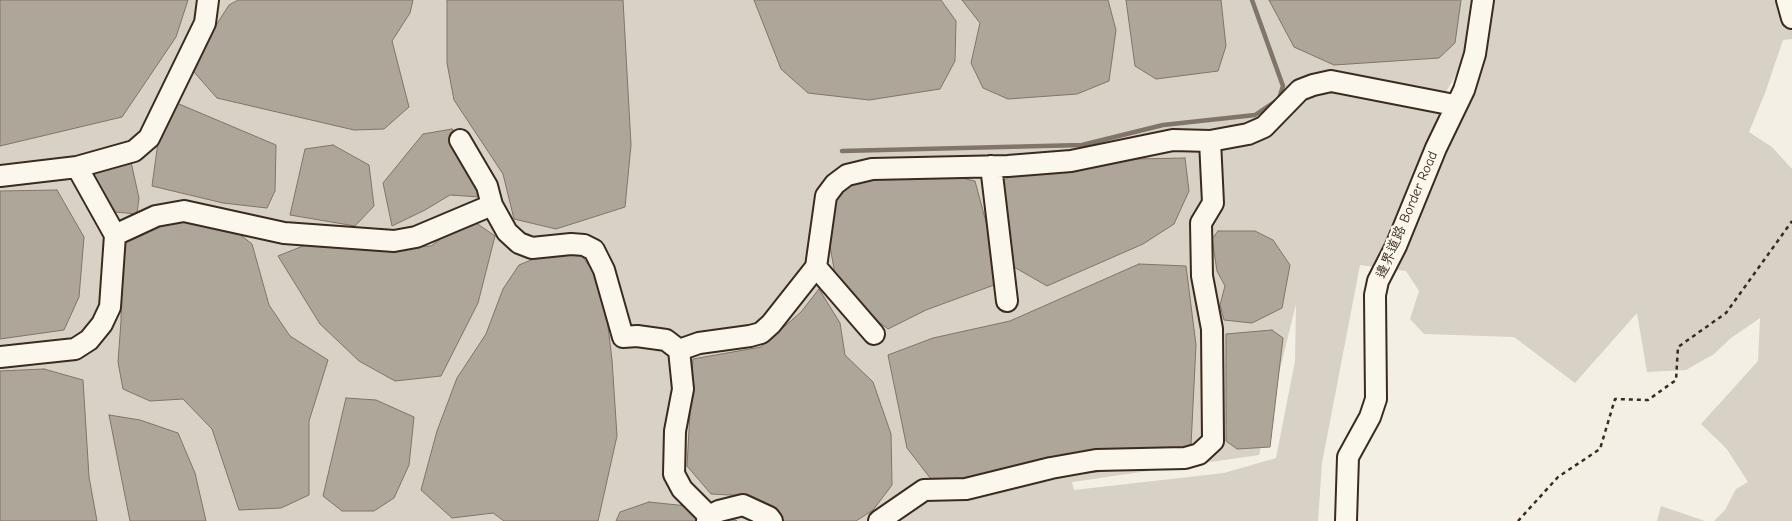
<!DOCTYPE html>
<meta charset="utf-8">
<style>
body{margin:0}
canvas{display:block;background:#f3efe4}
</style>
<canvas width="1792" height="521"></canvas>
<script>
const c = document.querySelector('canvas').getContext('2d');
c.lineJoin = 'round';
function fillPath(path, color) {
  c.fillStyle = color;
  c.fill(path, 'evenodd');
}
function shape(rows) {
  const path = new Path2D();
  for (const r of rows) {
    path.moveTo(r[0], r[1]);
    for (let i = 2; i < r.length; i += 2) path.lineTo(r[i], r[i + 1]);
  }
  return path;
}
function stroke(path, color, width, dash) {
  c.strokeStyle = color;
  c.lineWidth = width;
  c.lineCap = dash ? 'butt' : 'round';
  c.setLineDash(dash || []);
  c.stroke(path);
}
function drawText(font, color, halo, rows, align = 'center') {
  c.font = font + ' "Comic Neue","LXGW WenKai TC",sans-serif';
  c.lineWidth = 5;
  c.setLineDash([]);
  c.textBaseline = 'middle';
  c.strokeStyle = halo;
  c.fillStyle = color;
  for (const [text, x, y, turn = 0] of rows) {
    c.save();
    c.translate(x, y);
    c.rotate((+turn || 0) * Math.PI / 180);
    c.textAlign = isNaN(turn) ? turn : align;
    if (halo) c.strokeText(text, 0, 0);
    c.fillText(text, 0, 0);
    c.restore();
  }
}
fillPath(shape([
 [0,0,1792,0,1792,39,1783,40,1765,93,1749,132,1772,147,1792,169,1792,521,1714,521,1725,510,1736,489,1748,482,1726,448,1701,424,1758,361,1760,318,1731,338,1714,354,1686,370,1647,372,1637,313,1575,383,1514,337,1424,334,1410,319,1419,291,1406,271,1360,265,1322,463,1318,521,0,521],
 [1462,64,1454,105,1441,101],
 [1296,304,1295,361,1276,458,1224,473,1074,490,1072,482,1259,455],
 [1661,506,1705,521,1657,521]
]), '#d8d1c6');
const water = shape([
 [0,0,188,0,176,37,122,117,0,146,0,0],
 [238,0,413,0,410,13,392,41,409,107,384,129,354,130,217,98,194,72,206,41,229,5,238,0],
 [447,0,623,0,631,145,625,207,556,229,514,219,503,174,454,100,447,63,447,0],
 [754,0,941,0,956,21,955,61,940,89,869,100,808,93,781,69,754,0],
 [962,0,1108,0,1116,30,1109,81,1077,94,1008,99,983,88,971,63,980,23,962,0],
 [1126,0,1221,0,1226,46,1218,71,1156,79,1135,66,1126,0],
 [1269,0,1461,0,1455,43,1439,58,1334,65,1294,47,1269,0],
 [172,101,276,145,275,191,267,208,223,203,152,186,159,135,172,101],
 [452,129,488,176,480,197,450,195,425,210,392,226,383,183,423,134,452,129],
 [333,145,369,165,374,206,355,226,290,215,305,149,333,145],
 [1185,158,1189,191,1174,224,1143,244,1047,286,1014,267,1000,183,1024,167,1136,159,1185,158],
 [131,162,139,198,137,214,115,212,94,188,94,171,131,162],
 [915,168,975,181,990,237,994,285,926,310,888,329,838,291,828,235,831,186,915,168],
 [57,190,84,237,79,297,64,330,0,339,0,191,57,190],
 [218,217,252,244,269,305,290,336,328,360,309,421,309,495,281,508,239,510,212,429,183,399,150,401,123,389,118,362,121,321,122,244,153,224,218,217],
 [469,218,495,236,478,303,441,376,395,381,359,361,320,324,278,256,313,242,380,250,431,246,469,218],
 [1218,231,1255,231,1273,240,1290,265,1282,308,1252,323,1224,320,1220,305,1225,286,1217,271,1212,239,1218,231],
 [576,248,603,285,612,360,617,436,598,521,504,521,493,513,452,518,421,490,437,431,457,378,486,334,503,289,519,265,546,254,576,248],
 [1139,264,1186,266,1196,345,1191,445,1167,464,997,483,934,483,907,448,888,355,933,338,1010,321,1139,264],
 [819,289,840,323,845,355,873,382,891,434,892,485,873,510,856,521,782,521,750,496,711,494,687,466,693,359,761,347,801,312,819,289],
 [1272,330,1283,338,1270,447,1237,449,1226,441,1226,334,1272,330],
 [44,369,83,380,89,477,97,521,0,521,0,371,44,369],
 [346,398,376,400,414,417,409,465,394,498,374,511,342,511,323,496,346,398],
 [109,415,140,420,178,433,195,473,206,521,130,521,109,415],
 [649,502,716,509,737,521,616,521,620,512,649,502]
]);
fillPath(water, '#afa69a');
stroke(water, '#817468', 1);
stroke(shape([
 [842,151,1082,145,1163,125,1255,115,1279,99,1283,86,1252,0]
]), '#817468', 4.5);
const minor = shape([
 [1787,0,1792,18],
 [460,140,487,186,492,205,507,232,519,243,532,248,571,244,584,245,594,250,604,270,623,337,637,336,666,340,679,350,699,343,750,336,761,333,771,324,816,267,826,196,835,184,847,175,872,169,1008,166,1071,161,1173,140,1210,141,1248,134,1264,127,1300,90,1313,85,1331,81,1454,105],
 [991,166,1007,301],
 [0,176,77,167,134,151,149,138,205,23,208,0],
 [115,235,156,216,184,211,284,233,394,241,416,237,492,205],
 [816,267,874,334],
 [679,350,683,389,675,431,674,474,682,489,709,516],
 [0,357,75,349,89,340,102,324,110,307,115,235,77,167],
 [707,521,709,516,719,511,743,505,769,517,772,521],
 [879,521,924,490,966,489,1051,468,1096,460,1185,458,1199,454,1213,441,1212,329,1202,276,1201,223,1213,203,1210,141],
 [1346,521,1348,457,1370,417,1376,399,1375,295,1378,281,1396,246,1436,148,1464,90,1475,54,1483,0]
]);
stroke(minor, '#3b2a1e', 24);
stroke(shape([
 [1518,521,1558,477,1600,449,1615,399,1648,400,1676,380,1678,347,1726,313,1792,221]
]), '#3b2a1e', 2.5, [4, 4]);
stroke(minor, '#fbf7ec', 20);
drawText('14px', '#3b2a1e', '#fbf7ec', [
 ["邊界道路 Border Road",1407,215,-67]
]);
</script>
